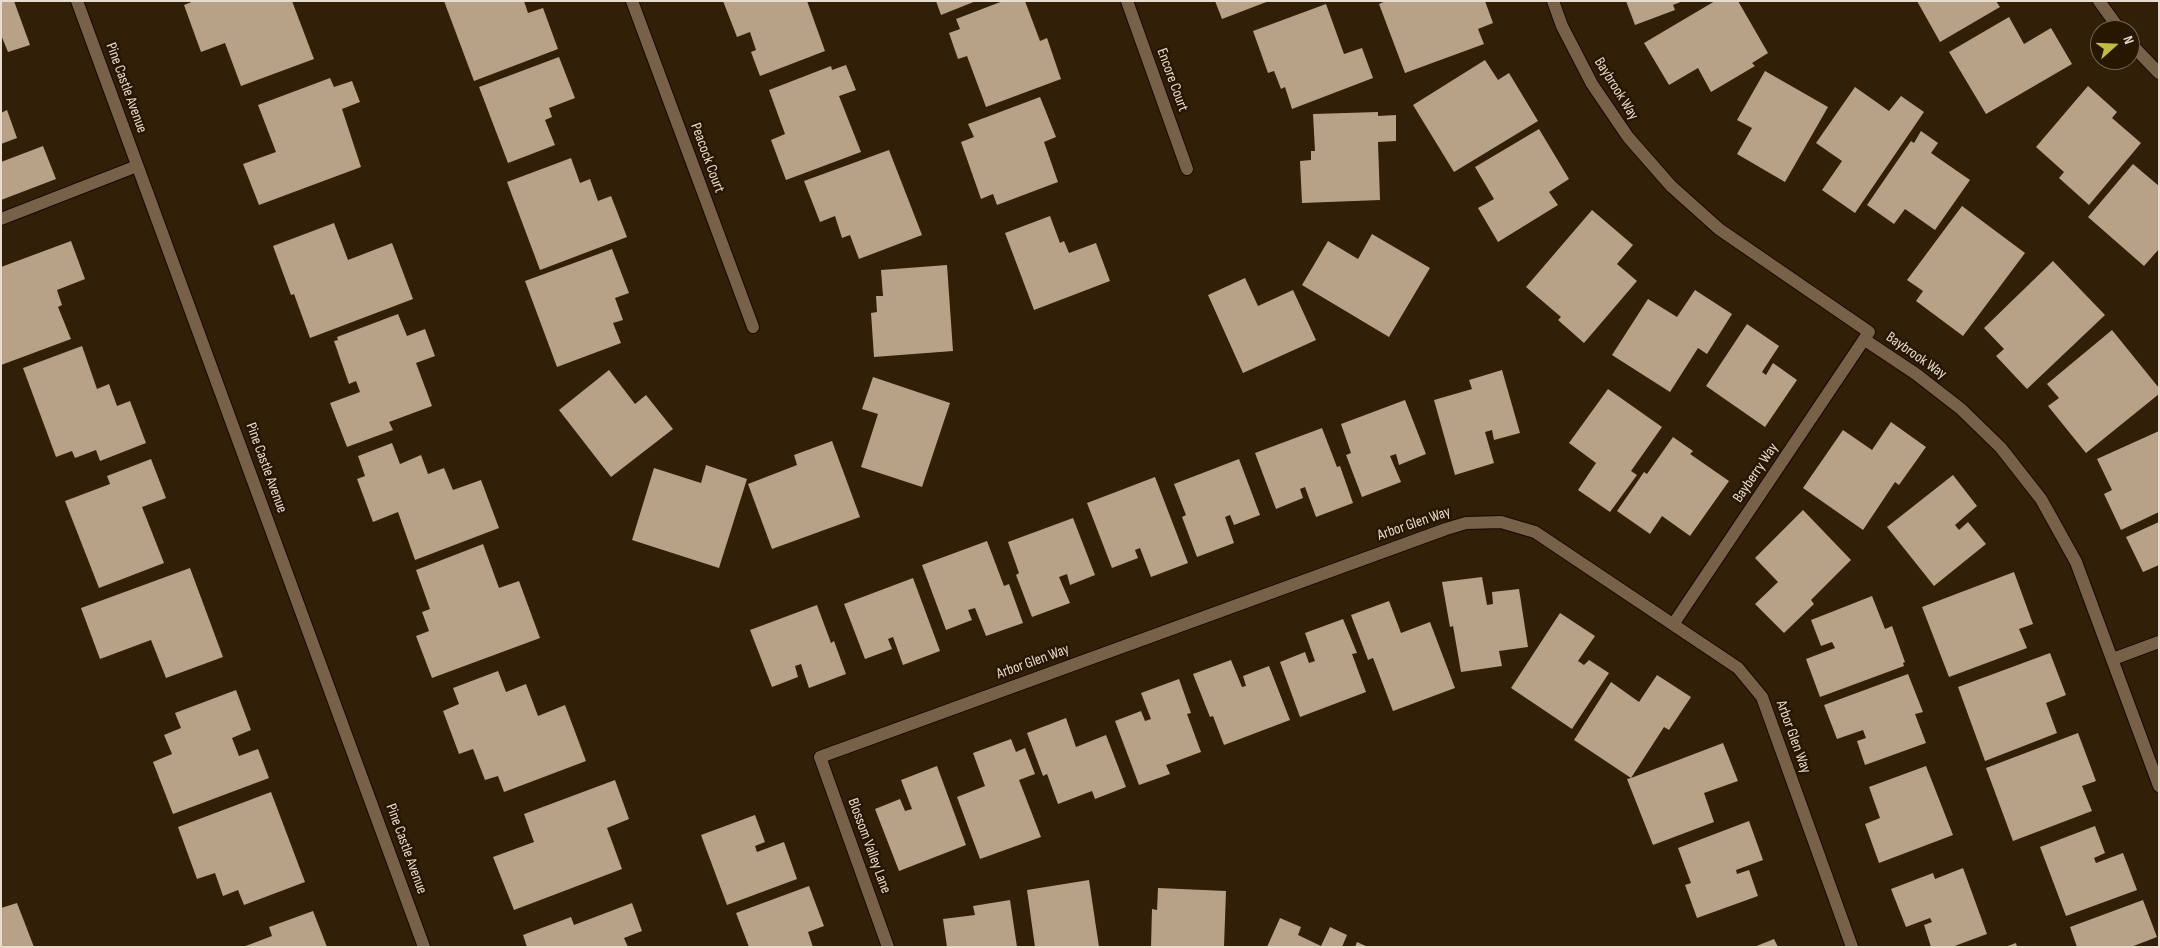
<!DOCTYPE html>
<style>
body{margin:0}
#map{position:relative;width:2160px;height:948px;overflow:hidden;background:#311f07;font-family:"Sofia Sans Condensed",sans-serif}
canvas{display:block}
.frame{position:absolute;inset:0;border:2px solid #e8dcce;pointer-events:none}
.north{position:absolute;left:2090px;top:20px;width:50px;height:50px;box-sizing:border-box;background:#271600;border:1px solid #746552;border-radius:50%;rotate:70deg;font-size:14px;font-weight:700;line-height:20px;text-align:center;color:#e8dcce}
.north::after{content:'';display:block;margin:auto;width:18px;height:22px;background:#c2bd3f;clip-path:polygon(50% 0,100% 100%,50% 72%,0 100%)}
</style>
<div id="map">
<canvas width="2160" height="948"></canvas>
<div class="frame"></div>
<div class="north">N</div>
</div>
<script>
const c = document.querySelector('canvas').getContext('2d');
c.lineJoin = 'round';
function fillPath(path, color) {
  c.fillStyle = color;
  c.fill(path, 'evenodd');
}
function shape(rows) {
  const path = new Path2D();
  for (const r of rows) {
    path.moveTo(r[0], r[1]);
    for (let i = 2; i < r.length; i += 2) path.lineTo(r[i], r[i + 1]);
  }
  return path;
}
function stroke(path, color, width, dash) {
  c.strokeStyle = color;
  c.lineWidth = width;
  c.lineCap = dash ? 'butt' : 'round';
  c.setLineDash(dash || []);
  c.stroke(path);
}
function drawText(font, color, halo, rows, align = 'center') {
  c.font = font + ' "Sofia Sans Condensed",sans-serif';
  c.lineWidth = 5;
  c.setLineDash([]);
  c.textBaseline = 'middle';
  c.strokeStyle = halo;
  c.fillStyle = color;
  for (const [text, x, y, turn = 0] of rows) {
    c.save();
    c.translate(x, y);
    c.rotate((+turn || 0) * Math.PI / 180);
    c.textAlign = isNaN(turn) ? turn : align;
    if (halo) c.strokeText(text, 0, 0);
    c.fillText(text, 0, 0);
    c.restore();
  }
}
fillPath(shape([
 [1,1,14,1,30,45,8,52,1,35],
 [194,1,292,1,314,59,241,86,225,43,201,52,184,5],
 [444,1,524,1,528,13,543,8,558,49,474,81],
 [723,1,807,1,825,51,760,76,751,52,756,50,750,32,737,37],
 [936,1,976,1,941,15],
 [1003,1,1025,1,1040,41,1047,38,1061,79,986,107,967,56,958,59,949,33,960,29,956,19],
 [1215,1,1269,1,1222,19],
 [1386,1,1485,1,1493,23,1478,29,1484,44,1405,73,1379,4],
 [1626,1,1683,1,1673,5,1675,10,1635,25],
 [1715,1,1738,1,1768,53,1752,63,1755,66,1711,92,1698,68,1669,85,1644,43],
 [1917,1,1996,1,2000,7,1940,42],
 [1326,4,1344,54,1362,48,1373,78,1292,109,1285,87,1281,89,1274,71,1268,73,1253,31],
 [2009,17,2024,44,2051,28,2072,64,1986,114,1949,52],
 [559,57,575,98,549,108,552,117,545,120,555,145,508,163,479,87],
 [1485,60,1498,80,1509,73,1538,121,1454,172,1413,105],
 [846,65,856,90,839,96,861,152,786,180,771,140,785,134,769,90,831,66,832,70],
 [1765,71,1828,107,1785,182,1737,154,1752,128,1737,120],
 [330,78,334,87,352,81,360,102,342,109,361,167,259,205,243,164,276,152,258,105],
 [2088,86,2117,112,2112,118,2141,143,2089,205,2059,178,2064,172,2036,147],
 [1855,87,1889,111,1901,96,1924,112,1855,213,1822,190,1842,161,1816,143],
 [1040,97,1056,137,1044,142,1058,182,997,205,993,194,981,199,961,142,974,137,968,124],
 [7,110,17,138,1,144,1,113],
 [1378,112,1378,116,1396,115,1396,141,1378,142,1380,200,1302,203,1300,161,1311,160,1311,151,1315,151,1313,114],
 [1539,129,1569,179,1549,192,1558,205,1498,242,1478,208,1494,199,1475,167],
 [1921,131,1938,143,1931,153,1970,180,1935,230,1905,209,1894,224,1867,205,1911,141,1914,143],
 [43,146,56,179,1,200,1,162],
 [889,150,922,235,859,259,850,235,842,238,835,216,820,222,804,181],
 [571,158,580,183,590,179,598,201,611,196,627,237,540,270,507,182],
 [2133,164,2159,186,2159,249,2144,266,2088,217],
 [1962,206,2025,253,1963,336,1916,301,1923,291,1907,280],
 [1592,210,1633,245,1617,264,1637,281,1584,343,1558,320,1561,317,1526,287],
 [1050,216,1060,243,1064,241,1069,253,1096,243,1110,281,1034,310,1005,233],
 [334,223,348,260,392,243,413,299,310,338,294,294,291,295,273,246],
 [1372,234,1430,268,1389,337,1302,285,1328,241,1358,259],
 [71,241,85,279,57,290,62,305,58,307,71,339,1,365,1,267],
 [612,249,629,293,615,298,623,320,613,323,621,343,557,367,525,281],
 [2053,261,2105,315,2027,389,1996,356,2004,349,1984,328],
 [947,265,953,351,874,357,871,313,877,312,876,296,883,296,881,270],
 [1245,278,1258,306,1293,290,1316,340,1243,373,1208,295],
 [1695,290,1732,314,1707,354,1698,348,1670,392,1612,355,1648,299,1677,317],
 [398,314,407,336,425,329,435,356,416,363,432,406,389,422,393,430,347,447,330,403,360,392,356,381,349,384,334,341,338,340,337,337],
 [1747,324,1779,346,1762,372,1766,375,1773,363,1797,380,1765,427,1706,386],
 [2112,330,2159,388,2159,394,2086,453,2048,406,2059,398,2047,384],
 [82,346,97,389,109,384,117,406,130,401,146,443,100,461,96,450,75,458,72,451,56,457,23,368],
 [609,370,635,404,646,395,673,429,611,477,559,410],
 [1502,370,1520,433,1494,440,1492,430,1485,432,1494,463,1455,475,1434,400,1472,389,1469,380],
 [873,377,950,403,922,487,861,467,878,414,862,409],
 [1608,389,1662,427,1631,471,1637,475,1610,512,1578,490,1596,463,1569,443],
 [1405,400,1426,454,1399,465,1396,454,1390,456,1401,482,1362,497,1346,455,1351,453,1341,424],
 [1891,422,1926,447,1899,485,1895,482,1863,530,1803,488,1843,430,1872,450],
 [1322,428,1337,467,1340,466,1353,503,1316,517,1305,487,1300,489,1303,498,1276,509,1255,453],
 [2159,431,2159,512,2121,530,2104,494,2112,490,2097,459],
 [1673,437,1693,451,1690,454,1729,481,1690,536,1662,516,1650,534,1617,511,1644,472,1647,474],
 [832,441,860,517,772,549,748,484,797,465,794,455],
 [392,443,400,464,421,455,428,474,444,468,453,490,481,480,499,528,415,560,398,512,373,522,357,479,365,476,358,456],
 [151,459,166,498,142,507,164,563,99,588,65,501,110,484,107,476],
 [1239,459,1260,515,1234,525,1230,515,1225,517,1234,543,1197,557,1182,517,1186,515,1174,484],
 [706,465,747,479,719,568,632,540,654,468,701,483],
 [1953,475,1977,506,1955,525,1959,530,1968,522,1986,544,1934,586,1887,527],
 [1155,477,1188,563,1151,577,1140,548,1135,550,1138,558,1112,568,1087,503],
 [1803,510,1851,560,1811,600,1814,604,1784,633,1755,604,1778,582,1755,558],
 [1073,518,1095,575,1070,585,1067,574,1059,577,1070,603,1032,617,1016,575,1019,573,1008,542],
 [2159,522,2159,565,2143,572,2126,537],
 [987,541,1004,586,1009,584,1023,623,986,636,975,608,968,610,972,620,946,630,922,565],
 [483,544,499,588,519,581,540,638,432,678,416,636,429,631,422,612,430,609,416,570],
 [190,568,223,657,166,678,151,640,100,659,81,608],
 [2014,572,2033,624,2019,629,2027,648,1949,677,1922,607],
 [1482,577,1487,605,1493,604,1492,592,1519,589,1528,647,1499,651,1502,666,1461,672,1453,626,1450,627,1442,582],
 [913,578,940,651,903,665,893,637,888,639,892,649,865,659,844,604],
 [1872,596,1885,629,1892,626,1905,662,1903,663,1904,666,1820,697,1806,659,1835,648,1832,642,1821,646,1811,620],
 [1389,601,1401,633,1430,622,1455,688,1393,711,1373,658,1368,660,1351,615],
 [817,605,831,643,834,641,846,674,809,688,801,664,795,666,798,677,772,687,750,630],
 [1560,613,1595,636,1578,661,1584,665,1589,660,1609,673,1572,729,1511,688],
 [1343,619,1357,653,1352,654,1366,692,1300,717,1280,662,1305,652,1309,663,1315,661,1305,633],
 [2050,653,2066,695,2046,703,2057,733,1985,761,1958,687],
 [1231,660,1242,687,1246,686,1243,676,1269,666,1290,720,1224,745,1213,716,1210,717,1193,674],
 [498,671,506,692,526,684,538,716,565,705,586,761,504,792,498,776,485,780,473,749,459,754,443,711,459,704,453,688],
 [1908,674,1923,712,1915,714,1926,743,1865,765,1857,741,1866,738,1863,730,1837,739,1824,705],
 [1657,675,1691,697,1669,730,1664,727,1631,778,1723,743,1738,781,1704,793,1714,822,1653,845,1627,779,1631,778,1574,740,1611,682,1639,702],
 [1179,679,1191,713,1187,714,1201,752,1166,765,1170,774,1139,785,1115,721,1141,711,1145,721,1151,719,1141,693],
 [236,690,251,730,232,738,239,756,258,749,269,778,173,814,153,762,172,754,164,735,181,728,175,713],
 [1066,718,1076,747,1106,735,1126,787,1095,799,1092,791,1058,804,1047,774,1043,776,1027,733],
 [2078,733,2096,781,2082,786,2092,811,2013,841,1986,768],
 [1011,739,1016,752,1025,748,1035,774,1019,780,1041,837,980,859,957,797,985,786,973,753],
 [937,766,966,845,899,871,875,809,900,799,905,811,912,809,901,780],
 [1926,766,1953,835,1879,863,1865,824,1880,818,1869,787],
 [615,780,629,819,607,828,622,869,514,910,493,857,534,842,524,814],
 [271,792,305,882,244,905,238,890,223,896,215,873,197,879,178,827],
 [755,815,765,842,755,846,757,852,784,842,797,879,727,905,701,835],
 [1749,821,1763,860,1736,870,1737,874,1749,870,1758,896,1697,918,1685,885,1691,883,1678,848],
 [2095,826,2105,853,2094,858,2096,863,2123,853,2137,890,2066,916,2040,847],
 [1963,868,1987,934,1952,947,1931,947,1924,925,1932,922,1930,918,1906,927,1891,889,1933,873,1935,879],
 [1089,880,1099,947,1035,947,1027,890],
 [809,886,824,926,808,932,813,947,749,947,736,913],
 [1158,888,1226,891,1224,947,1151,947,1152,909,1157,910],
 [1010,900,1017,947,947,947,943,919,975,915,973,906],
 [2143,900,2157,937,2131,947,2077,947,2070,927],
 [17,903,34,947,1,947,1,908],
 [632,903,642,931,624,938,628,947,527,947,523,935,571,917,574,925],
 [313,911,327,947,243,947,272,936,269,927],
 [1280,918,1301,927,1298,935,1321,946,1330,927,1347,935,1342,947,1267,947],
 [1774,939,1778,947,1754,947],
 [1357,942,1368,947,1355,947],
 [2016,943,2017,947,2005,947]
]), '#b8a287');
const service = shape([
 [1,219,137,166]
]);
const minor = shape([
 [77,1,424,947],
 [632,1,753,327],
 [1127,1,1187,169],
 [1553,1,1562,26,1592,84,1628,137,1671,186,1719,229,1869,332,1674,623],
 [2099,1,2120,30],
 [2130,43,2159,73],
 [1865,340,1916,374,1961,409,2001,448,2041,499,2076,562,2159,786],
 [2113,659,2159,642],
 [888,947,820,757,1446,529,1466,523,1501,522,1535,532,1738,668,1762,697,1852,947]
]);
stroke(service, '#180800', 14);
stroke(minor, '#180800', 14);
stroke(service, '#776249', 12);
stroke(minor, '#776249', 12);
drawText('15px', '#e8dcce', '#271600', [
 ["Encore Court",1172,80,70],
 ["Pine Castle Avenue",126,88,70],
 ["Baybrook Way",1616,89,58],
 ["Peacock Court",707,158,70],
 ["Baybrook Way",1916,356,35],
 ["Pine Castle Avenue",266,468,70],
 ["Bayberry Way",1756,473,-56],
 ["Arbor Glen Way",1414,524,-19],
 ["Arbor Glen Way",1033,662,-20],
 ["Arbor Glen Way",1793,737,70],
 ["Blossom Valley Lane",869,846,70],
 ["Pine Castle Avenue",406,849,70]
]);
</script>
